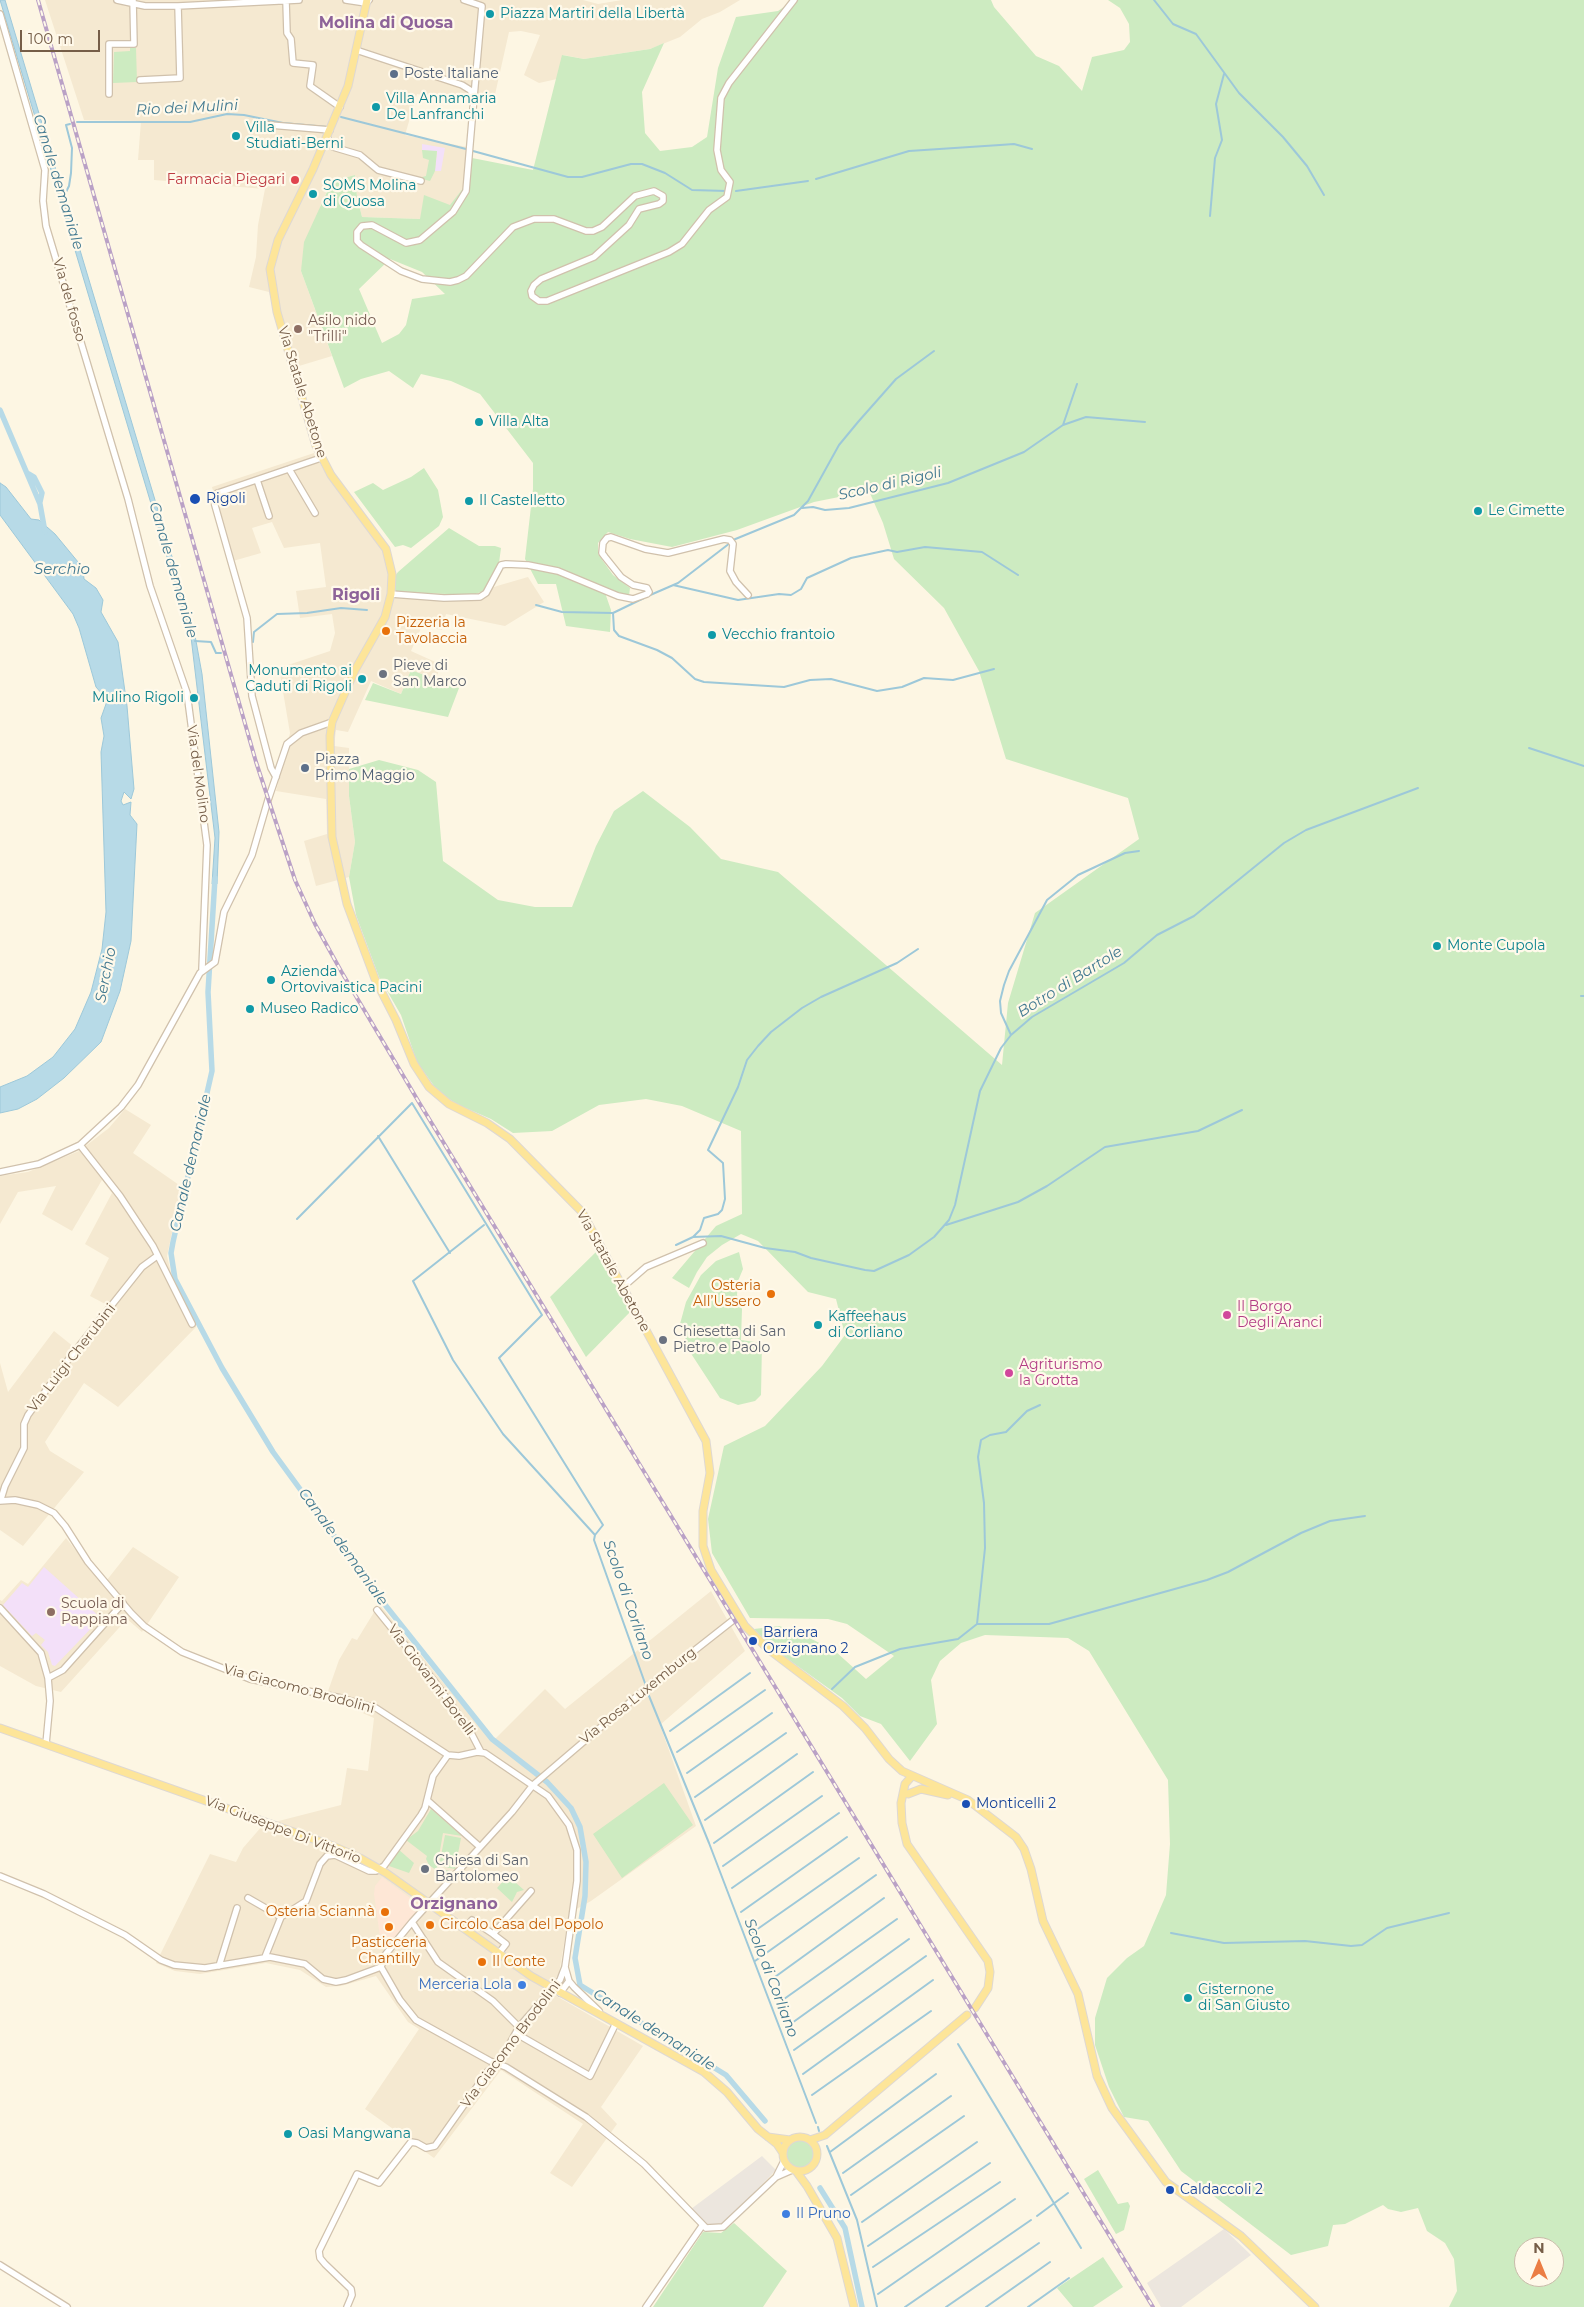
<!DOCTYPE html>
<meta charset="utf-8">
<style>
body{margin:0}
#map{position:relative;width:1584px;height:2307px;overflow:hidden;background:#fdf6e3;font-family:Montserrat,sans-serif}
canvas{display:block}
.north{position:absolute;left:1514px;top:2237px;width:50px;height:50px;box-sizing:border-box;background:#fff9ea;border:1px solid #c8bba9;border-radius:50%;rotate:0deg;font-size:14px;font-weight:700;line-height:20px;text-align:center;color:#765e48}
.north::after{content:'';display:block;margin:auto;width:18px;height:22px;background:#eb7e44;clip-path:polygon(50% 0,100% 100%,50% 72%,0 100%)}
.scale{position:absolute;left:20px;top:30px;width:80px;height:22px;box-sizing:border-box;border:2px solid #765e48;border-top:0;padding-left:6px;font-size:15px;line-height:18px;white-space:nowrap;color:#765e48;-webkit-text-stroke:4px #fff9ea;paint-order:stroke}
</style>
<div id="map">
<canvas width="1584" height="2307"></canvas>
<div class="north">N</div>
<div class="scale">100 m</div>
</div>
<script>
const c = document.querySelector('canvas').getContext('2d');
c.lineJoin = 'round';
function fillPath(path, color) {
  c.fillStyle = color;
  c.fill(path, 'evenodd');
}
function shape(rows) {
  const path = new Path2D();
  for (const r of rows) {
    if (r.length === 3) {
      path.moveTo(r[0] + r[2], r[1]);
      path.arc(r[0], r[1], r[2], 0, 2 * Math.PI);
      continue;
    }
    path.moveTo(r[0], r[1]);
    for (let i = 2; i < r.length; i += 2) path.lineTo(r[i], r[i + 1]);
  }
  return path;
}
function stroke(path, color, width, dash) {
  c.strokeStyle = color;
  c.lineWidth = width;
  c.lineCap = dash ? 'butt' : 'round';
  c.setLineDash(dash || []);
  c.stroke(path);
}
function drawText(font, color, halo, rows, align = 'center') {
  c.font = font + ' Montserrat,sans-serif';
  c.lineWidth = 4.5;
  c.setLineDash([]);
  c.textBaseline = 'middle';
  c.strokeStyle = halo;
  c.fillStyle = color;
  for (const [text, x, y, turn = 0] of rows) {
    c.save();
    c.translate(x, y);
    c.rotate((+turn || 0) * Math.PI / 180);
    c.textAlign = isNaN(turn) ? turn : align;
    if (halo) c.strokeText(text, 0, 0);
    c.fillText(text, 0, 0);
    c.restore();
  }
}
fillPath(shape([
 [45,0,583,0,598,4,622,0,740,0,720,12,702,19,680,37,650,49,584,59,563,55,557,79,539,83,524,75,540,35,521,31,509,32,494,99,461,103,417,94,405,135,467,147,464,187,450,206,420,219,362,217,357,197,355,175,332,181,321,204,301,271,332,356,289,369,269,292,249,287,256,257,258,225,265,189,154,180,154,160,138,160,141,121,84,120],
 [314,453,326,474,384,550,389,569,389,591,473,595,497,586,528,577,544,602,505,626,446,614,442,630,422,626,411,651,442,665,435,679,411,670,401,694,371,681,348,732,336,730,334,746,349,748,349,796,355,842,349,877,316,886,304,841,327,834,326,799,276,791,290,733,279,668,330,651,335,633,332,614,300,618,296,591,326,587,320,543,284,548,272,522,252,528,261,553,233,561,212,487],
 [125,1109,151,1125,133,1153,182,1187,167,1256,173,1281,196,1327,118,1407,84,1383,45,1442,50,1451,84,1472,23,1546,0,1530,0,1363,8,1392,54,1331,74,1347,109,1306,90,1296,109,1258,85,1244,112,1193,102,1180,72,1231,42,1214,56,1186,18,1192,0,1224,0,1176,28,1172,79,1151,109,1128],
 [66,1538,103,1585,133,1547,179,1577,142,1632,127,1619,61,1692,36,1686,0,1666,0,1600,2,1601,21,1580,28,1584],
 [711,1591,745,1651,660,1725,696,1826,591,1901,569,1913,559,1974,546,1990,643,2046,601,2107,617,2124,572,2187,550,2173,583,2124,501,2070,434,2158,365,2109,419,2029,408,2022,376,1976,341,1986,326,1987,300,1970,266,1963,200,1974,175,1971,156,1963,210,1854,236,1862,243,1848,263,1825,341,1805,347,1768,368,1771,374,1718,326,1697,339,1660,352,1638,357,1640,379,1604,492,1742,545,1689,565,1709]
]), '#f5e9d1');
fillPath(shape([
 [382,1877,421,1906,390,1944,380,1937,374,1894,375,1886]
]), '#fee7d6');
fillPath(shape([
 [762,2156,776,2170,724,2224,712,2226,705,2224,691,2209],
 [1224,2229,1251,2255,1181,2307,1161,2307,1147,2283]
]), '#ece6de');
fillPath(shape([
 [422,144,445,148,441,171,435,171,437,152,422,150],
 [44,1567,101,1618,55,1666,52,1665,48,1652,41,1645,45,1640,36,1633,32,1636,3,1605,22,1583,28,1587]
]), '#f3e0f9');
fillPath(shape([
 [794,0,991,0,994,7,1036,56,1059,66,1082,91,1092,57,1124,50,1130,42,1129,24,1120,8,1108,0,1584,0,1584,2307,1449,2307,1457,2291,1454,2259,1445,2243,1427,2231,1418,2208,1401,2212,1388,2209,1383,2205,1345,2224,1333,2225,1328,2246,1291,2255,1181,2171,1148,2121,1124,2117,1109,2087,1095,2045,1095,2018,1107,1978,1127,1958,1144,1946,1166,1895,1170,1844,1168,1780,1089,1651,1068,1638,985,1635,961,1643,940,1661,931,1680,937,1724,910,1761,881,1724,860,1716,842,1698,774,1649,754,1629,779,1626,798,1632,835,1651,866,1679,894,1656,847,1624,828,1619,750,1618,712,1553,708,1519,724,1446,765,1426,822,1366,845,1335,836,1299,808,1292,758,1241,741,1234,722,1245,707,1257,697,1272,689,1288,672,1278,716,1226,742,1214,741,1131,682,1106,646,1099,599,1105,552,1131,513,1133,491,1119,459,1105,439,1093,417,1062,401,1015,379,977,356,915,349,877,355,842,349,796,349,769,379,760,418,770,436,782,443,861,498,900,535,907,572,907,596,846,614,811,643,791,690,827,721,859,778,872,1002,1065,1008,1003,1035,913,1139,839,1128,798,1006,759,979,671,944,608,894,559,883,523,869,491,814,502,737,530,672,547,630,539,608,532,598,543,598,554,613,575,630,588,629,596,603,587,611,610,610,632,566,626,556,584,538,584,525,559,533,489,533,463,480,394,451,381,421,374,413,388,389,371,361,379,344,388,301,271,304,242,332,181,355,175,357,197,362,217,420,219,424,195,450,205,464,187,467,157,533,170,562,55,584,59,650,49,664,43,642,92,645,133,660,151,692,147,707,137,718,68,736,17,778,11],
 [390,259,422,272,445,294,412,299,406,325,399,334,382,343,359,289],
 [1524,2247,1554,2247,1554,2277,1524,2277],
 [130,47,136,48,137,82,113,83,114,52,130,51],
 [422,150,437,151,435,171,430,181,418,178,426,176,429,160,423,158],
 [424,468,438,490,443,517,439,526,411,548,403,545,395,547,354,492,373,483,383,490,411,477],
 [449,528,479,546,495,546,501,548,499,563,486,590,473,595,395,592,395,576,398,572],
 [411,670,459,688,448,717,365,700,373,683,401,694],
 [596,1252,631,1311,586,1357,550,1297],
 [739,1252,743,1269,738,1281,737,1295,742,1309,741,1340,762,1343,761,1395,755,1401,738,1405,720,1398,690,1352,680,1324,686,1302,701,1275,716,1261],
 [664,1783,693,1825,622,1878,593,1834],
 [431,1809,462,1836,443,1833,437,1868,454,1872,450,1877,443,1875,429,1865,426,1859,427,1856,406,1840,418,1831],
 [445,1835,461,1838,455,1869,439,1866],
 [398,1849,414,1863,409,1873,389,1866],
 [508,1876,524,1890,517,1892,512,1902,497,1888],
 [800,2154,14],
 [1098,2170,1118,2204,1128,2202,1130,2206,1124,2230,1116,2234,1084,2179],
 [734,2223,787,2271,763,2307,653,2307,703,2232,721,2233],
 [1103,2257,1123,2287,1093,2307,1073,2307,1057,2288]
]), '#cdebc1');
const water = shape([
 [0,0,5,0,194,630,202,674,219,832,217,884,212,884,215,838,191,637,0,0],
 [0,483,6,487,31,519,39,520,55,534,83,568,84,579,96,588,103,600,101,612,118,642,127,706,134,789,131,799,124,792,121,801,123,805,131,802,130,815,137,824,131,941,120,991,101,1042,64,1078,37,1099,18,1109,0,1113,0,1087,27,1076,53,1057,75,1029,91,992,102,949,106,912,101,752,104,736,101,718,106,704,103,695,96,687,79,628,73,614,0,515,0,483]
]);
fillPath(water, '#b7dae7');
stroke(water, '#9dc8d9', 1);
stroke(shape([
 [1154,0,1173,24,1196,34,1239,93,1283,137,1307,166,1324,195],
 [341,117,466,149],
 [77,122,190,122,227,114,244,115,283,123,327,127],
 [473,151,568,177,582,177,631,164,642,164,665,173,692,190,727,191],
 [816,179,909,151,1000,145,1014,144,1032,149],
 [736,191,808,181],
 [64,196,69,186,71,173,72,148,66,125,70,124],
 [1210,216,1215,158,1222,140,1216,104,1224,74],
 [1063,425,1077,384],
 [802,508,813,507,825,510,849,508,948,483,1024,452,1063,425,1086,417,1145,422],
 [733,540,794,515,808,501,839,445,858,422,896,379,934,351],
 [673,585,738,600,779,594,791,595,801,589,807,578,851,558,888,550,897,552,925,547,982,552,1018,575],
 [648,596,678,583,730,543],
 [536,605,562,612,613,613,644,598],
 [613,613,614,630,619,636,657,650,672,658,695,679,704,682,784,687,810,680,831,679,877,691,902,687,924,678,953,680,994,669],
 [195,641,211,642,216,653,221,653],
 [253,642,254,632,277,614,307,613,341,608,367,610],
 [1529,748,1584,766],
 [1581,996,1584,996],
 [1011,1035,1001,1013,1000,1001,1004,985,1009,971,1047,900,1078,875,1125,853,1139,851],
 [378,1136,450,1253],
 [297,1219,412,1103,542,1315,499,1358,603,1525,595,1535],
 [484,1225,413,1281,453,1360,503,1434,595,1535],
 [946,1225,1018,1202,1047,1186,1105,1147,1198,1131,1242,1110],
 [693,1237,721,1236,765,1248,795,1252,811,1258,865,1270,874,1271,909,1255,934,1237,949,1220,955,1205,980,1091,1001,1048,1011,1035,1032,1017,1124,963,1157,935,1194,916,1284,843,1306,830,1418,788],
 [676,1245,693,1237,700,1230,704,1218,718,1214,722,1210,725,1199,723,1163,708,1150,738,1087,747,1060,758,1046,771,1032,802,1008,821,997,897,963,918,949],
 [595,1535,594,1540,646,1686],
 [977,1624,985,1548,984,1503,978,1457,981,1440,990,1435,1006,1432,1027,1411,1040,1405],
 [832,1689,855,1667,900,1649,958,1639,977,1624,1049,1624,1207,1580,1228,1572,1301,1533,1330,1521,1365,1516],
 [647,1691,709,1843,816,2123],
 [670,1731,750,1673],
 [677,1752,765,1690],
 [687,1773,772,1713],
 [695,1797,786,1733],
 [705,1820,797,1754],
 [714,1843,813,1772],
 [723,1866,822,1796],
 [732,1888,839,1813],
 [741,1912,847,1837],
 [1171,1933,1224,1943,1305,1941,1351,1946,1362,1945,1387,1928,1449,1913],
 [749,1935,859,1858],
 [755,1961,876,1875],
 [768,1982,884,1898],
 [777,2004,897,1919],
 [785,2028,909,1939],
 [958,2044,1081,2248],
 [794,2050,926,1956],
 [803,2074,933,1980],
 [812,2095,931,2011],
 [818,2127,819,2131],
 [827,2146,857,2220,877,2307],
 [830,2152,936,2074],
 [843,2173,951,2096],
 [851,2195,964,2116],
 [1037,2216,1068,2193],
 [862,2222,977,2142],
 [868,2246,990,2163],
 [873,2267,1000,2182],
 [878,2294,1015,2199],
 [905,2307,1031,2220],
 [946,2307,1039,2243],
 [986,2307,1050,2262],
 [1028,2307,1069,2278]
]), '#9dc8d9', 2);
stroke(shape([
 [0,410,40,504,45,532],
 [29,474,34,477,42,493,40,502],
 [215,878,208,992,212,1071,173,1242,171,1253,175,1279,222,1368,273,1452,378,1596,492,1739,547,1782,571,1808,580,1827,586,1862,585,1896,575,1958,580,1985,726,2075,765,2121],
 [820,2188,845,2228,862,2307]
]), '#b7dae7', 5.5);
const minor = shape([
 [117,0,145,6,178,6,299,0],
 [346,0,366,3,369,0],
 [464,0,482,6,474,97],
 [286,1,287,33,291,39,293,63,313,65,310,86,340,107],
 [0,14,45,170,43,201,46,226,128,499,150,586,187,693,207,845,202,969],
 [356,50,462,85,470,90,474,97,466,191,453,212,420,240,406,243,372,225,362,226,357,232,357,241,361,245,401,271,422,279,450,282,458,280,466,276,513,227,534,219,554,219,586,231,593,231,602,227,635,196,654,191,663,196,663,201,659,204,639,209,629,225,594,257,541,279,534,285,531,291,532,296,539,301,547,301,669,252,682,244,709,210,727,197,730,182,721,170,717,150,721,98,729,83,794,0],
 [140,80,180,78,178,6],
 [109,94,109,44,134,44,133,0],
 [258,124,330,130],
 [327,137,333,147,360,155,378,170,421,181],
 [289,469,315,513],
 [257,480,269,516],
 [391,594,444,598,480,597,486,593,501,565,506,564,528,565,558,571,618,596,633,599,647,594,649,592,647,588,633,585,621,577,605,557,602,553,603,543,607,538,611,537,645,549,668,553,724,539,730,540,733,544,730,571,736,582,748,595],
 [276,777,271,768,252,696,247,618,212,495,321,458],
 [80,1145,120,1196,153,1246,192,1324],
 [0,1172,39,1164,80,1145,121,1107,138,1085,200,973,215,962,224,912,252,855,268,800,287,744,301,733,332,722],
 [623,1287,646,1267,703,1243],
 [1,1499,5,1486,24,1448,24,1424,28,1415,68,1360,142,1267,157,1256],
 [0,1501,15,1500,38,1505,54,1513,65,1526,88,1562,131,1613,144,1626,182,1652,250,1679,341,1698,376,1708,448,1755,459,1756,477,1752,485,1753,548,1796,569,1825,577,1850,577,1881,565,1967,560,1980,519,2027,499,2063,488,2071,435,2146,426,2148,417,2143,411,2142,379,2183,357,2174,319,2251,320,2258,325,2264,351,2289,352,2295,347,2307],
 [0,1608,41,1653,48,1678,50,1701,46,1744],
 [377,1610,435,1682,469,1729,481,1752],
 [48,1678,63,1670,123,1603],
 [427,1800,480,1847],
 [0,1876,44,1894,125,1935,161,1960,174,1965,205,1968,270,1957,305,1964,323,1979,336,1982,346,1980,381,1967,400,2000,416,2020,490,2061,506,2067,586,2117,644,2164,706,2228,723,2227,776,2177,792,2170],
 [248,1898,281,1917],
 [465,1929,472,1920,493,1934,506,1944,499,1953],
 [493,1934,531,1891],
 [265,1957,281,1917,306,1901,320,1864,327,1856,335,1855,369,1871,376,1871,384,1866,421,1815,425,1808,433,1776,448,1755],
 [219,1966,237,1908],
 [381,1967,385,1955,412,1922],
 [565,1967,569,1981,574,1987,599,2011],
 [560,1993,569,1981],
 [519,2027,493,2001,438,1962,412,1922,512,1812,533,1785,643,1691,732,1621],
 [517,2034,590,2076,616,2023],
 [776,2177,784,2161],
 [0,2265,67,2307],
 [646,2307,702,2226]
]);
const major = shape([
 [367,0,348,86,313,169,278,240,270,269,277,312,316,446,331,475,386,549,392,574,391,594,385,617,355,670,332,722,330,736,332,837,347,904,375,979,396,1020,414,1064,429,1087,449,1104,487,1123,510,1139,582,1212,706,1441,710,1473,703,1511,703,1546,711,1570,745,1626,768,1649,843,1706,865,1728,889,1759,902,1771,968,1800,1016,1837,1024,1849,1031,1869,1043,1921,1078,1994,1097,2076,1112,2108,1166,2182,1241,2236,1315,2307],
 [0,1728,333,1846,360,1858,386,1873,531,1976,704,2072,727,2092,758,2129,777,2144,783,2153],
 [912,1776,905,1784,901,1803,902,1823,907,1844,988,1961,990,1972,988,1988,975,2008],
 [908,1794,921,1789,948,1795],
 [800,2154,17],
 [768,2137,790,2140],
 [810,2140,825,2135,967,2015],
 [796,2171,807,2186,837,2238,854,2307]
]);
stroke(minor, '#d0c1ac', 8);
stroke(major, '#ded8d3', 9);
stroke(minor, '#fff', 5.5);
stroke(major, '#fde599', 7);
const rail = shape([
 [38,0,256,762,295,880,315,924,341,971,420,1104,1153,2307]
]);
stroke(rail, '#baa1c6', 4);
stroke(rail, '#fff9ea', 2, [5.5]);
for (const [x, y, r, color] of [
 [490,14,5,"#0f9aa8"],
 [394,74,5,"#5c6f8a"],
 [376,107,5,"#0f9aa8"],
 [236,136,5,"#0f9aa8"],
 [295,180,5,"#e0444e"],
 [313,194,5,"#0f9aa8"],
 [298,329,5,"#8d6e63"],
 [479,422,5,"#0f9aa8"],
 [195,499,6,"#1a4fb4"],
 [469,501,5,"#0f9aa8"],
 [1478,511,5,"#0f9aa8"],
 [386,631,5,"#e8710a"],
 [712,635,5,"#0f9aa8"],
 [383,674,5,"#6b7280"],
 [362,679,5,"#0f9aa8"],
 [194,698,5,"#0f9aa8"],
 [305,768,5,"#5c6f8a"],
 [1437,946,5,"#0f9aa8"],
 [271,980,5,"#0f9aa8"],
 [250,1009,5,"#0f9aa8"],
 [771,1294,5,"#e8710a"],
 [1227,1315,5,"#d1479c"],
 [818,1325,5,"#0f9aa8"],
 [663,1340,5,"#6b7280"],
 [1009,1373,5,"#d1479c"],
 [51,1612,5,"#8d6e63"],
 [753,1641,5,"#1a4fb4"],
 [966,1804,5,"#1a4fb4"],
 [425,1869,5,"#6b7280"],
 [385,1912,5,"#e8710a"],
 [430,1925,5,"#e8710a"],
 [389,1927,5,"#e8710a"],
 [482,1962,5,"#e8710a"],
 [522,1985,5,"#3f7fe0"],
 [1188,1998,5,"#0f9aa8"],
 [288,2134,5,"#0f9aa8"],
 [1170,2190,5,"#1a4fb4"],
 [786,2214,5,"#3f7fe0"]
]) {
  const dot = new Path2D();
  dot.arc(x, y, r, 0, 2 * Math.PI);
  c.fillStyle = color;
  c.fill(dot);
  stroke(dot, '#fff9ea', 2);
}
drawText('14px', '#0d838f', '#fff9ea', [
 ["Piazza Martiri della Libertà",500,14],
 ["Villa Annamaria",386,99],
 ["De Lanfranchi",386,115],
 ["Villa",246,128],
 ["Studiati-Berni",246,144],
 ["SOMS Molina",323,186],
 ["di Quosa",323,202],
 ["Villa Alta",489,422],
 ["Il Castelletto",479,501],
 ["Le Cimette",1488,511],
 ["Vecchio frantoio",722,635],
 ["Monumento ai",352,671,"right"],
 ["Caduti di Rigoli",352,687,"right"],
 ["Mulino Rigoli",184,698,"right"],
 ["Monte Cupola",1447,946],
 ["Azienda",281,972],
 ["Ortovivaistica Pacini",281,988],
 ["Museo Radico",260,1009],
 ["Kaffeehaus",828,1317],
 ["di Corliano",828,1333],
 ["Cisternone",1198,1990],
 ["di San Giusto",1198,2006],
 ["Oasi Mangwana",298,2134]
], 'left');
drawText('14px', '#4e5e75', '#fff9ea', [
 ["Poste Italiane",404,74],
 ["Piazza",315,760],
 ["Primo Maggio",315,776]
], 'left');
drawText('14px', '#be3a42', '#fff9ea', [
 ["Farmacia Piegari",285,180]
], 'right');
drawText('14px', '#765e48', '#fff9ea', [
 ["Via del fosso",69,300,74],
 ["Via Statale Abetone",302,392,73],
 ["Via del Molino",198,774,82],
 ["Via Statale Abetone",613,1271,61],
 ["Via Luigi Cherubini",72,1358,-52],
 ["Via Giovanni Borelli",431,1680,53],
 ["Via Giacomo Brodolini",299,1689,15],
 ["Via Rosa Luxemburg",638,1696,-39],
 ["Via Giuseppe Di Vittorio",283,1830,21],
 ["Via Giacomo Brodolini",511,2044,-53]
]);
drawText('14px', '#785e54', '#fff9ea', [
 ["Asilo nido",308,321],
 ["\"Trilli\"",308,337],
 ["Scuola di",61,1604],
 ["Pappiana",61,1620]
], 'left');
drawText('14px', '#164399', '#fff9ea', [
 ["Rigoli",206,499],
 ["Barriera",763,1633],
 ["Orzignano 2",763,1649],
 ["Monticelli 2",976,1804],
 ["Caldaccoli 2",1180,2190]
], 'left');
drawText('14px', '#c56008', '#fff9ea', [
 ["Pizzeria la",396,623],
 ["Tavolaccia",396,639],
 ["Osteria",761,1286,"right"],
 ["All’Ussero",761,1302,"right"],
 ["Osteria Sciannà",375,1912,"right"],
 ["Circolo Casa del Popolo",440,1925],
 ["Pasticceria",389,1943,"center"],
 ["Chantilly",389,1959,"center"],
 ["Il Conte",492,1962]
], 'left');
drawText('14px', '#5b616d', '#fff9ea', [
 ["Pieve di",393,666],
 ["San Marco",393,682],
 ["Chiesetta di San",673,1332],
 ["Pietro e Paolo",673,1348],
 ["Chiesa di San",435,1861],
 ["Bartolomeo",435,1877]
], 'left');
drawText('14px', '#b23c85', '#fff9ea', [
 ["Il Borgo",1237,1307],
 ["Degli Aranci",1237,1323],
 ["Agriturismo",1019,1365],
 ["la Grotta",1019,1381]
], 'left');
drawText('14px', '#366cbe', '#fff9ea', [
 ["Merceria Lola",512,1985],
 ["Il Pruno",796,2214,"left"]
], 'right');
drawText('italic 15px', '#437a91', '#fff9ea', [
 ["Rio dei Mulini",187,108,-3],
 ["Canale demaniale",58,182,73],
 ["Scolo di Rigoli",890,484,-13],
 ["Serchio",62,570],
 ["Canale demaniale",173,570,74],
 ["Serchio",106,975,-79],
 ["Botro di Bartole",1070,982,-32],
 ["Canale demaniale",191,1163,-77],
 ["Canale demaniale",343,1547,54],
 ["Scolo di Corliano",628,1600,71],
 ["Scolo di Corliano",771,1978,69],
 ["Canale demaniale",654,2030,32]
]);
drawText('bold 16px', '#8e6399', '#fff9ea', [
 ["Molina di Quosa",386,23],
 ["Rigoli",356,595],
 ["Orzignano",454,1904]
]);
</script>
